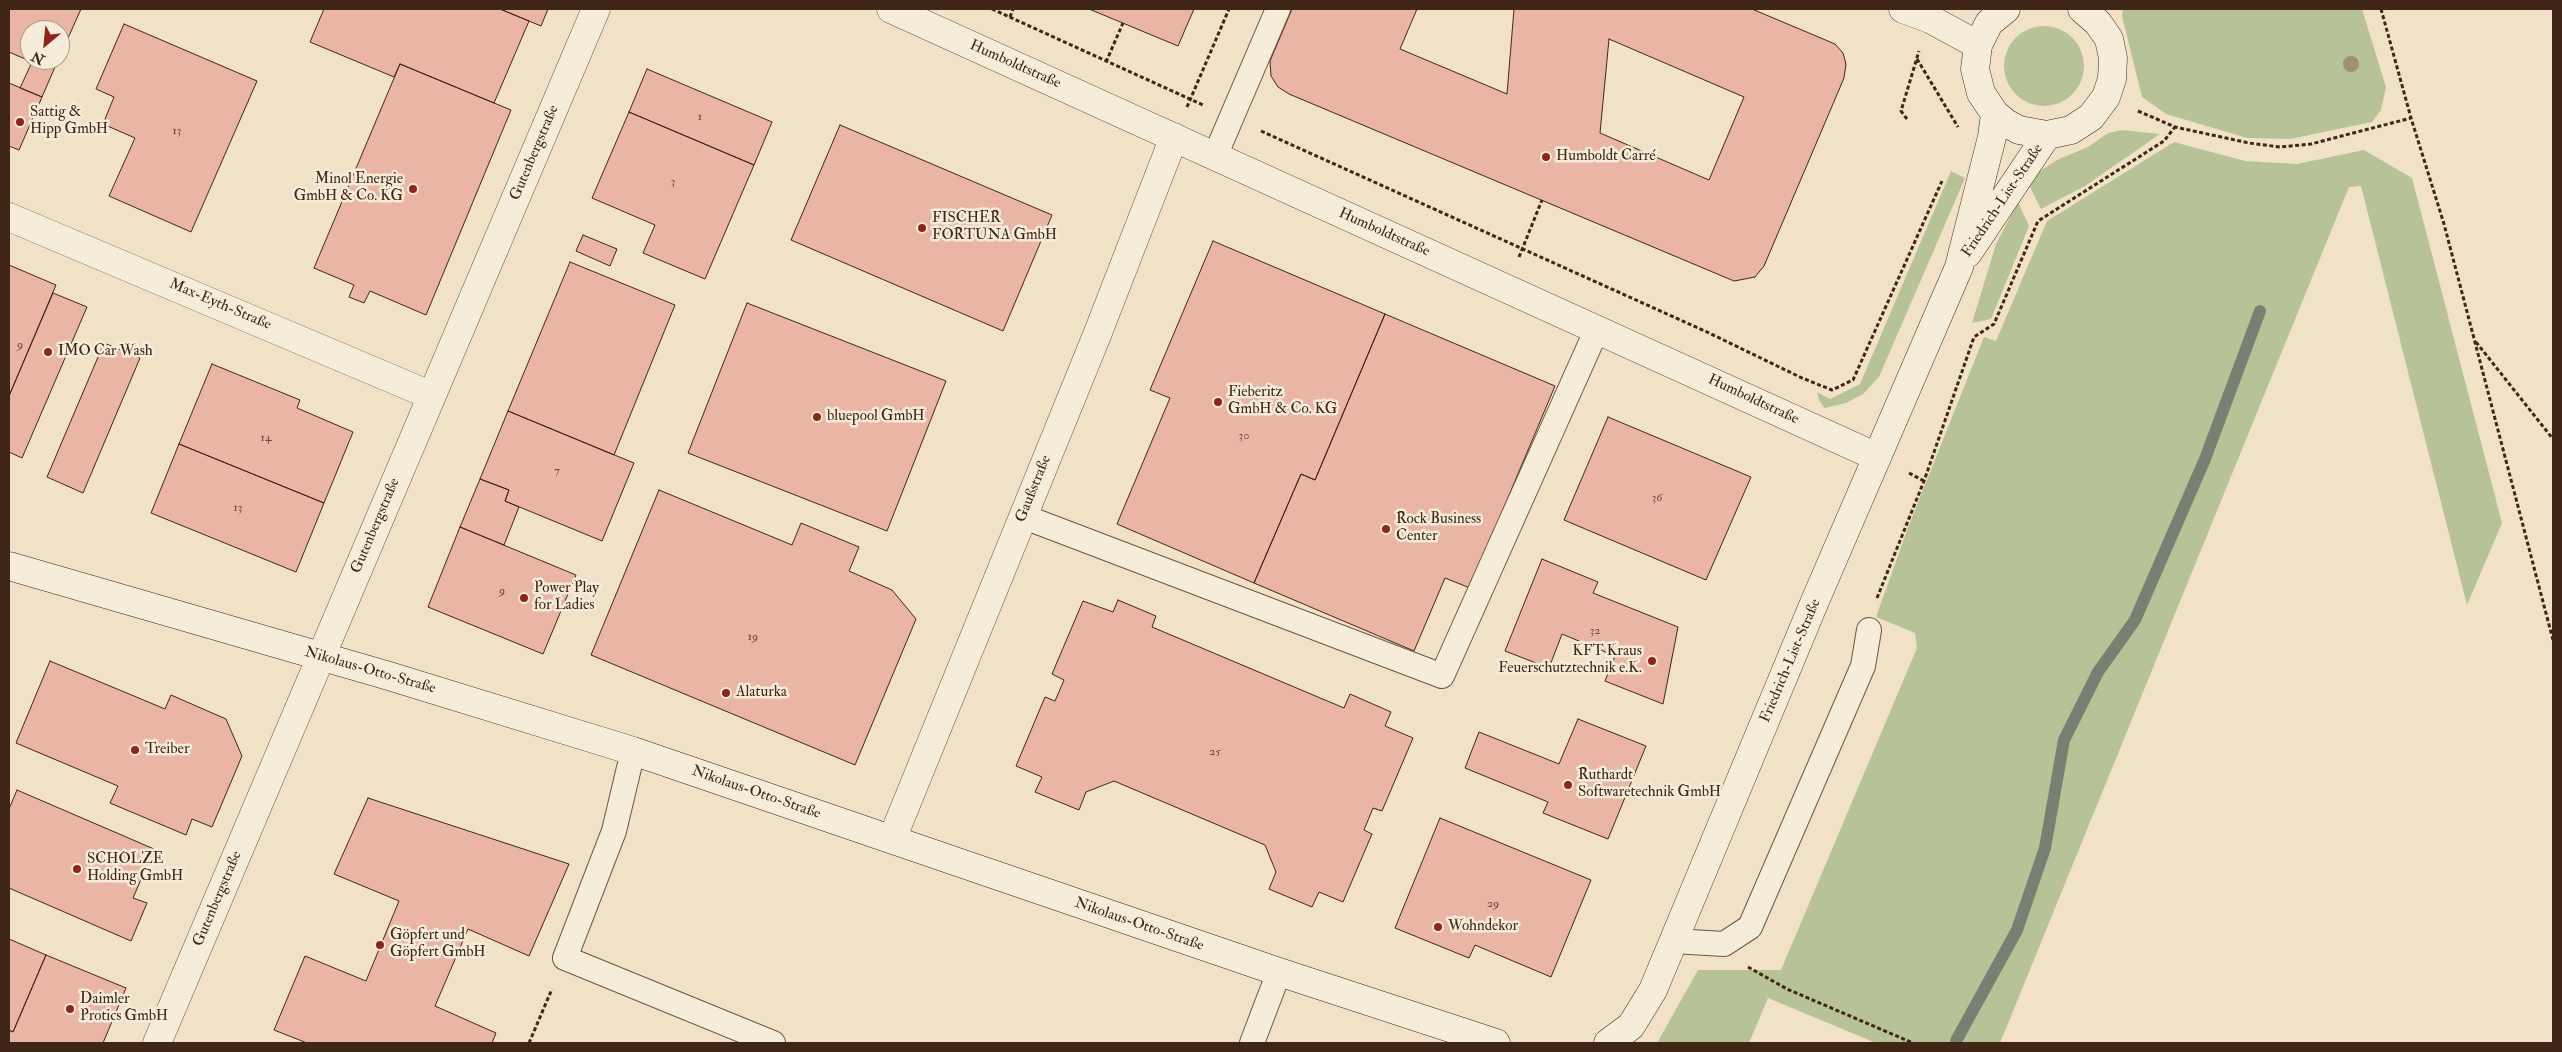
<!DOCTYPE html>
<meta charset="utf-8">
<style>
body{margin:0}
#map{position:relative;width:2562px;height:1052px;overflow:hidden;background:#f1e1c6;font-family:"IM FELL Double Pica",serif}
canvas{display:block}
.frame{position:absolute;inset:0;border:10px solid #3f2617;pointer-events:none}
.north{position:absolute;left:20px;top:20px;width:50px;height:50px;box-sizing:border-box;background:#f6ecda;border:1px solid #ad9d8c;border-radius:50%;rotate:208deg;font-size:14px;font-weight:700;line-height:20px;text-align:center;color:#3f2617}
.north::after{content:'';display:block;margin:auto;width:18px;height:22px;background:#8f2418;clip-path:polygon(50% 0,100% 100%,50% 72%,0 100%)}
</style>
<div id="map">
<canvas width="2562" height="1052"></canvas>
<div class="frame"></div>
<div class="north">N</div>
</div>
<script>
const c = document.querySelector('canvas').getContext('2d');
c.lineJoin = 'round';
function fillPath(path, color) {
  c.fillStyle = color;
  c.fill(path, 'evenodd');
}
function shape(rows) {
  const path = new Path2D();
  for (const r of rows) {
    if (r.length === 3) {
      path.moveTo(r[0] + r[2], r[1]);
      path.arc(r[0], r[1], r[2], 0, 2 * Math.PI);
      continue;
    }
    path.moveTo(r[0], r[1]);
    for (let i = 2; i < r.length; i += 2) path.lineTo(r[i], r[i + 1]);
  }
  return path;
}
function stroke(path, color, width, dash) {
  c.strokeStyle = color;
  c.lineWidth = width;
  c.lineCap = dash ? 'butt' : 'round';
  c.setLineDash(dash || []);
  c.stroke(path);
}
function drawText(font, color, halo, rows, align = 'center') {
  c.font = font + ' "IM FELL Double Pica",serif';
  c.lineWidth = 5;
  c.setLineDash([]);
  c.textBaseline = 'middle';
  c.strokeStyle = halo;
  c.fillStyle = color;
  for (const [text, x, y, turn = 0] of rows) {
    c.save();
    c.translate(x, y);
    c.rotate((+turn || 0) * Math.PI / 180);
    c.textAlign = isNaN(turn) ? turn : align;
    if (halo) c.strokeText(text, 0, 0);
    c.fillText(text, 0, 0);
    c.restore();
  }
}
fillPath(shape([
 [2123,9,2362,9,2386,87,2381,110,2372,122,2290,139,2247,138,2166,114,2142,97,2122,16],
 [2044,66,40],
 [2122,130,2160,134,2085,186,2041,209,2029,185,2038,172,2059,159,2088,147,2108,133],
 [2174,142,2245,161,2297,164,2364,150,2412,178,2502,523,2467,605,2361,186,2349,187,2000,1043,1876,1043,1768,998,1749,1043,1657,1043,1698,970,1781,970,1917,648,1915,633,1876,617,1909,525,1984,337,1996,341,2047,221],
 [1951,171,1965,178,1879,377,1863,394,1846,403,1824,408,1819,400,1817,392,1830,399,1860,384],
 [2018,202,2029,226,1991,319,1972,323,1996,244]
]), '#b7c397');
stroke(shape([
 [1956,1041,2017,930,2045,848,2064,740,2098,672,2135,620,2205,459,2260,311]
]), '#768173', 12);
const building = shape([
 [9,9,81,9,60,56,60,30,30,30,30,60,58,60,42,97,20,88,32,62,9,52,9,9],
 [324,9,500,9,529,21,494,103,400,64,394,77,310,42,324,9],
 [500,9,548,9,541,26,500,9],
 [1089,9,1194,9,1178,46,1089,9],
 [1292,9,1417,9,1400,49,1507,94,1514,9,1752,9,1835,44,1843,53,1846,64,1844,78,1764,266,1755,277,1734,281,1289,94,1278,87,1271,76,1270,61,1292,9],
 [1609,39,1744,97,1709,180,1600,133,1609,39],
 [124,24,257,81,191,232,109,196,135,138,103,124,114,97,96,89,124,24],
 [400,64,511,110,426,315,370,291,364,303,349,297,354,285,314,268,400,64],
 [647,69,772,122,754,165,629,112,647,69],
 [9,83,42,97,19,150,9,146,9,83],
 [629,112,754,165,705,279,643,253,655,225,592,198,629,112],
 [840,125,1052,215,1003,331,791,240,840,125],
 [583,235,617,249,610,266,576,251,583,235],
 [1213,241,1385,314,1315,480,1301,474,1254,583,1117,524,1170,398,1150,390,1213,241],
 [570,262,675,305,614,455,508,411,570,262],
 [9,265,56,285,9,396,9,265],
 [53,293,87,307,22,458,9,452,9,396,53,293],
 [747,303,946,381,887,531,688,453,747,303],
 [1385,314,1555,386,1470,588,1445,578,1414,651,1254,583,1301,474,1315,480,1385,314],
 [104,343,140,358,83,493,47,477,104,343],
 [212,364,300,400,297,408,353,432,324,503,179,444,212,364],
 [508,411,634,463,602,541,505,501,509,490,480,479,508,411],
 [1608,417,1751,477,1706,580,1564,520,1608,417],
 [179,444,324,503,296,572,151,513,179,444],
 [480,479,509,490,505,501,519,507,504,545,460,527,480,479],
 [659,490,792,545,801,523,859,547,849,571,892,590,916,619,855,765,591,655,659,490],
 [460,527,576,575,543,654,428,607,460,527],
 [1542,559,1598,582,1593,593,1678,627,1663,704,1605,681,1615,656,1562,634,1549,668,1505,651,1542,559],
 [1118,600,1156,616,1152,627,1344,708,1350,694,1391,712,1385,726,1413,738,1382,811,1373,808,1364,830,1372,834,1343,902,1319,892,1312,907,1269,889,1276,872,1265,845,1114,781,1086,792,1079,810,1035,792,1042,777,1016,766,1045,697,1055,701,1064,680,1052,674,1083,601,1113,612,1118,600],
 [50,661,165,709,171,695,226,719,242,756,212,827,192,819,186,835,110,803,118,786,16,743,50,661],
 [1578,719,1646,746,1608,839,1543,813,1548,802,1465,768,1479,732,1559,764,1578,719],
 [17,790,154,849,133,898,147,903,131,941,9,888,9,809,17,790],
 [368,798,569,864,529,956,468,929,435,1006,496,1033,492,1043,307,1043,274,1030,305,956,366,981,399,901,334,874,368,798],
 [1440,818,1591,880,1551,977,1475,945,1469,958,1395,928,1440,818],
 [9,939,46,955,13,1032,9,1030,9,939],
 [46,955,126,988,103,1043,9,1043,9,1030,13,1032,46,955]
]);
fillPath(building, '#eab5a4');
stroke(building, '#3f2617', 1);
const lane = shape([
 [1215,156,1278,9],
 [1022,516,1442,676,1597,329],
 [633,751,614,831,565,958,773,1043],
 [1673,941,1724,944,1750,927,1863,666,1869,630],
 [1252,1043,1279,972]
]);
const street = shape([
 [891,9,1877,457],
 [1903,9,1930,19,1978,45],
 [9,217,430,395],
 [892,839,1097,335,1174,137],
 [157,1043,596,9]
]);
const secondary = shape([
 [2006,9,1989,23,1978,45,1975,69,1981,93,1995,114,2006,123,2019,130,2047,135,2071,130,2091,117,2106,97,2112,79,2113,58,2109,39,2098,23,2082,9],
 [1968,253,2047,135],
 [9,566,389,676,633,751,1279,972,1496,1043],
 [1608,1043,1631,1026,1653,990,1815,601,1959,267,1992,137,1995,114]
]);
stroke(lane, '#6c5543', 26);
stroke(street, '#6c5543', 29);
stroke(secondary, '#3f2617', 29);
stroke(shape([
 [992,9,1203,105],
 [2381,9,2411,118,2444,224,2553,640],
 [1010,17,1013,9],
 [1917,59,1958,127],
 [1106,62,1123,23],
 [1187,107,1229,9],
 [2138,111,2175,127,2249,143,2280,147,2311,144,2411,118],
 [1907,119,1901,111,1919,51],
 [1261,131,1707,332,1802,378,1832,390,1853,380,1942,181],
 [1519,257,1542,200],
 [2476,342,2553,439],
 [1909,473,1924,481],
 [1877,598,1924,481,1974,337,1994,324,2038,221,2164,141,2175,127],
 [1748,967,1787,989,1913,1043],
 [529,1043,552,989]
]), '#3f2617', 3, [4, 2.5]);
stroke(lane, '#f6ecda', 24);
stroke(street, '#f6ecda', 28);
stroke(secondary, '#f6ecda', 28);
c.fillStyle = '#a09077';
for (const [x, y] of [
 [2351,64]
]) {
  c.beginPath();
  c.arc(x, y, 8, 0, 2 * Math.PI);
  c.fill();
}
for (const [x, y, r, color] of [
 [20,122,5,"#8f2418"],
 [1546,157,5,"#8f2418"],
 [413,189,5,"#8f2418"],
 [922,228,5,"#8f2418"],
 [48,352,5,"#8f2418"],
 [1218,402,5,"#8f2418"],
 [817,417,5,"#8f2418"],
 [1386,529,5,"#8f2418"],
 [524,598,5,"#8f2418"],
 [1652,661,5,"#8f2418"],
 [726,693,5,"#8f2418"],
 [135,750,5,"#8f2418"],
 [1568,785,5,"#8f2418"],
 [77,869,5,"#8f2418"],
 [1438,927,5,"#8f2418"],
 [380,945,5,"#8f2418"],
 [70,1009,5,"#8f2418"]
]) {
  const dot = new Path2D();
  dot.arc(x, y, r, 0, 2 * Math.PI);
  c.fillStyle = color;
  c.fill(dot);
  stroke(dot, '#f6ecda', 2);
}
drawText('12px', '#6a4a3a', null, [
 ["1",700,117],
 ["13",177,131],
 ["3",673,182],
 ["9",20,345],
 ["30",1244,436],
 ["14",266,438],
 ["7",557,471],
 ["36",1657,498],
 ["13",238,508],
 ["9",502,591],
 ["32",1595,631],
 ["19",753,637],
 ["25",1215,752],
 ["29",1493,904]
]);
drawText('15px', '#3f2617', '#f6ecda', [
 ["Humboldtstraße",1015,65,24],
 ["Gutenbergstraße",535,153,-67],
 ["Friedrich-List-Straße",2003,201,-56],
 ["Humboldtstraße",1384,233,24],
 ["Max-Eyth-Straße",220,305,23],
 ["Humboldtstraße",1753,400,25],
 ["Gaußstraße",1034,489,-68],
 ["Gutenbergstraße",376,526,-67],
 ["Friedrich-List-Straße",1791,661,-67],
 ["Nikolaus-Otto-Straße",370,671,16],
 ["Nikolaus-Otto-Straße",756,793,19],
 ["Gutenbergstraße",218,899,-67],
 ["Nikolaus-Otto-Straße",1139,925,19]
]);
drawText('15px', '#3f2617', '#f6ecda', [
 ["Sattig &",30,113],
 ["Hipp GmbH",30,130],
 ["Humboldt Carré",1556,157],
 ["Minol Energie",403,180,"right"],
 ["GmbH & Co. KG",403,197,"right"],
 ["FISCHER",932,219],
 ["FORTUNA GmbH",932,236],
 ["IMO Car Wash",58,352],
 ["Fieberitz",1228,393],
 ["GmbH & Co. KG",1228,410],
 ["bluepool GmbH",827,417],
 ["Rock Business",1396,520],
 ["Center",1396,537],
 ["Power Play",534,589],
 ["for Ladies",534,606],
 ["KFT Kraus",1642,652,"right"],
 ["Feuerschutztechnik e.K.",1642,669,"right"],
 ["Alaturka",736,693],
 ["Treiber",145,750],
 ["Ruthardt",1578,776],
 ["Softwaretechnik GmbH",1578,793],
 ["SCHOLZE",87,860],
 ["Holding GmbH",87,877],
 ["Wohndekor",1448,927],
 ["Göpfert und",390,936],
 ["Göpfert GmbH",390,953],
 ["Daimler",80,1000],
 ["Protics GmbH",80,1017]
], 'left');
</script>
